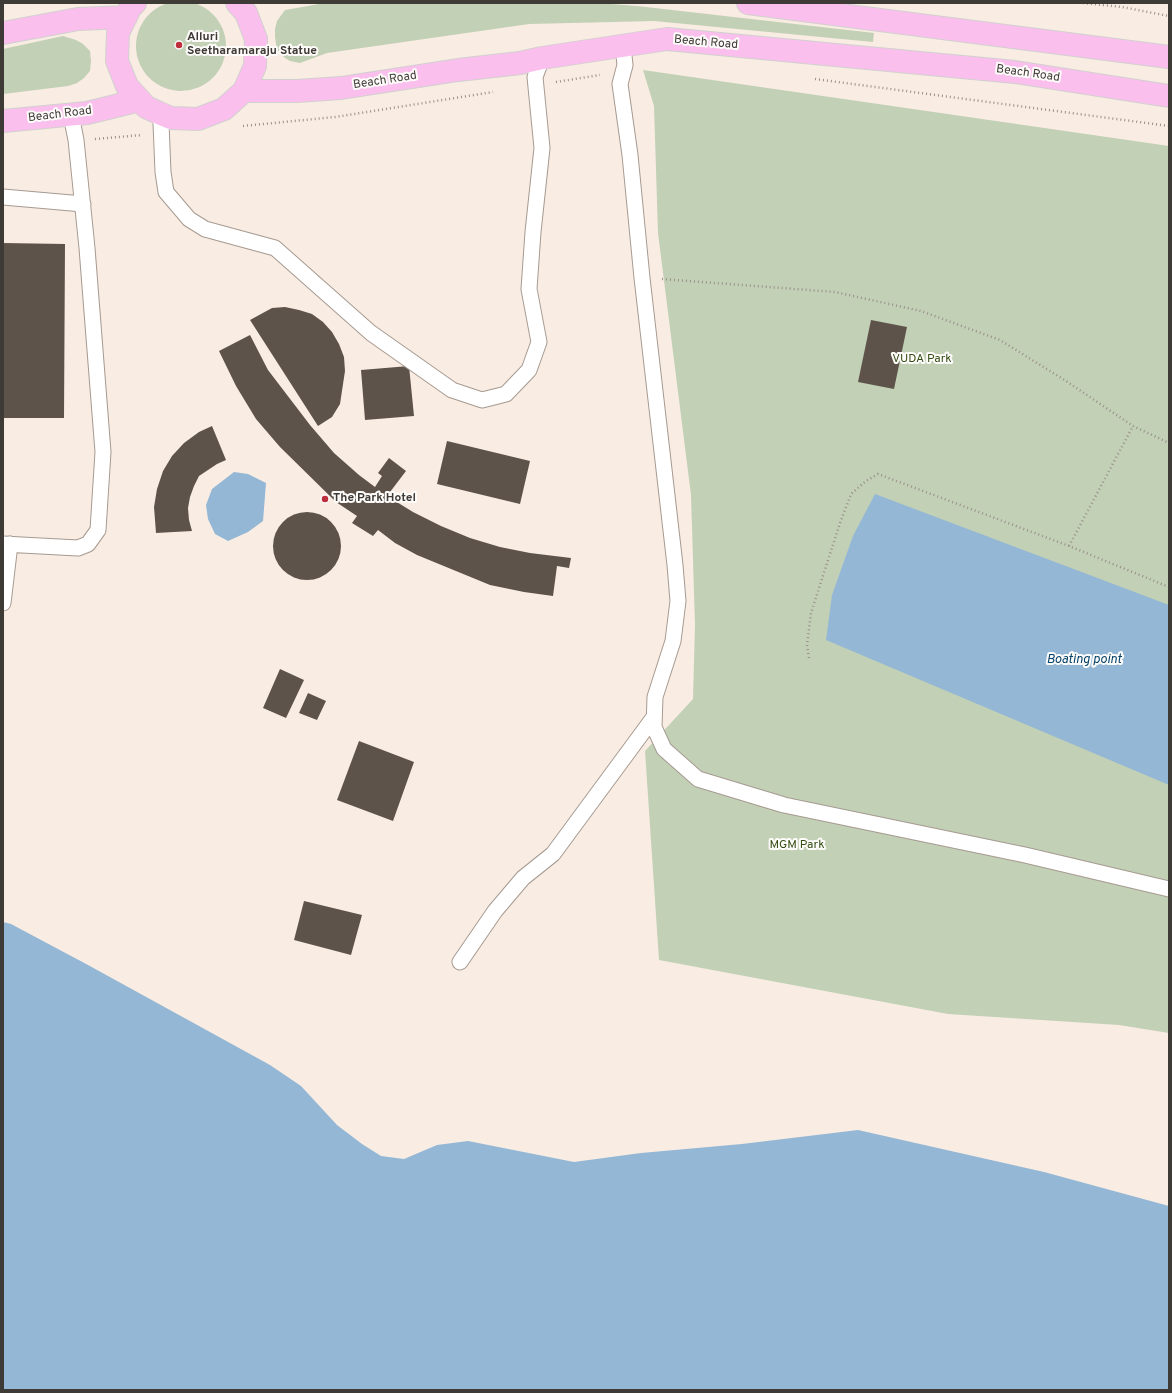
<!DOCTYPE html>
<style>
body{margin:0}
#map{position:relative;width:1172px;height:1393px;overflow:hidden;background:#f9ece3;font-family:Overpass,sans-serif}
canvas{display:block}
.frame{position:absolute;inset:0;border:4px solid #3e3a36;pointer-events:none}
</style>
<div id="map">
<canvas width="1172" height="1393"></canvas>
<div class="frame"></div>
</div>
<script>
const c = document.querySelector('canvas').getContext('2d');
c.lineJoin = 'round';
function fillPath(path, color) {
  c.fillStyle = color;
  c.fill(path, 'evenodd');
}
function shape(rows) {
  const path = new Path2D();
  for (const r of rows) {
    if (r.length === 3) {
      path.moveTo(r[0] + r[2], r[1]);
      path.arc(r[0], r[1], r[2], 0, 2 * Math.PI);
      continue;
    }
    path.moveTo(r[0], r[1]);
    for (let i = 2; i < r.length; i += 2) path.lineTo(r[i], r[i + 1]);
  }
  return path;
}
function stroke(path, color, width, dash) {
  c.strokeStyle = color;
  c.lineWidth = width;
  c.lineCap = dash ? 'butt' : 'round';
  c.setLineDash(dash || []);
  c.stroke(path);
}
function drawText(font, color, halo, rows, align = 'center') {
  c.font = font + ' Overpass,sans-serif';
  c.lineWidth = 4;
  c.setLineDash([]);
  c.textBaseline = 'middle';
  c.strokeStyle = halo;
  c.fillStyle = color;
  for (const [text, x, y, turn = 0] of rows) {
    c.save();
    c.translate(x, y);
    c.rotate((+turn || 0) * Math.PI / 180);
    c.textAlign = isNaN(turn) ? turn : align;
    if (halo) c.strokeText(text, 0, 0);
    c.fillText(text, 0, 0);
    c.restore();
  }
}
fillPath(shape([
 [181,46,45],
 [342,3,598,3,637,6,874,33,873,42,654,21,529,24,327,53,300,63,290,61,285,58,277,50,275,37,275,29,277,21,285,10,319,4],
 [63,36,76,40,83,44,90,51,91,61,90,71,84,78,77,83,68,86,3,94,3,49],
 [643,70,1169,146,1169,1033,1119,1025,948,1014,659,960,645,751,693,699,695,625,691,495,658,233,654,106]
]), '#c2d0b6');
fillPath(shape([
 [234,472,248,474,266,483,263,521,248,532,228,541,215,534,208,519,206,505,212,489],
 [875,494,1169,605,1169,785,826,640,832,595,853,536],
 [3,922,11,924,88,965,270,1065,301,1086,337,1125,362,1144,381,1156,404,1159,437,1145,468,1141,574,1162,641,1153,742,1144,858,1130,1044,1172,1169,1206,1169,1390,3,1390]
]), '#93b7d5');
fillPath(shape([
 [3,243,65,244,64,418,3,418],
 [285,307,299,310,312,314,323,322,332,332,339,344,344,357,345,371,340,404,332,417,318,426,250,320,272,308],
 [871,320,907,327,894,389,858,382],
 [250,335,268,370,310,425,334,453,359,475,375,487,382,476,378,473,389,458,406,471,387,496,413,512,441,526,470,538,500,547,530,553,571,558,569,568,557,566,553,596,524,592,490,585,417,555,395,543,378,530,373,536,352,523,357,516,336,502,280,447,256,419,236,386,219,351],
 [409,366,414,416,365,420,361,370],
 [212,426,226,460,217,464,199,476,194,486,190,497,188,508,189,520,192,531,156,533,154,507,157,489,163,471,172,456,184,443,199,432],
 [447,441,530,461,520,504,437,484],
 [307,546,34],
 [280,669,304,680,286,718,263,708],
 [308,693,326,701,317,720,299,713],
 [359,741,414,762,393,821,337,800],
 [304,901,362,915,351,955,294,940]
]), '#5e534b');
const service = shape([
 [623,46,625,65,620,84,630,155,642,278,675,565,678,601,673,641,655,697,654,727,664,749,698,779,784,805,1025,855,1169,889],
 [159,113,161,123,163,172,166,192,189,219,205,229,275,248,371,333,452,390,482,400,506,394,529,370,539,342,529,289,533,232,542,148,535,77,542,58],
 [3,197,83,204],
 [3,544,78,548,88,544,98,530,103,452,87,248,76,140,71,115],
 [3,603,10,544],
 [460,962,495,911,523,878,553,854,654,717]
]);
const primary = shape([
 [135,3,130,8,118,33,117,61,127,86,146,107,159,113,171,118,198,119,224,109,244,91,255,66,256,39,246,13,237,3],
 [748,3,1169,57],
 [3,33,78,19,126,17],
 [244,91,297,91,341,88,458,70,520,63,542,58,667,39,1015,72,1169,96],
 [3,121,87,113,140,100]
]);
stroke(service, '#a69a91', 17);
stroke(primary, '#d1d0cf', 24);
stroke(shape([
 [1083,3,1122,7,1169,16],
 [815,79,1169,126],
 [556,82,600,75],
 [243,126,335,117,493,92],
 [95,139,142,135],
 [662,279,835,292,921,311,1000,340,1066,381,1133,426,1169,443],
 [1069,546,1133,426],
 [809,658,807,645,811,613,840,523,851,494,866,481,878,474,1069,546,1169,587]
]), '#99908a', 2.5, [1, 3]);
stroke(service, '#fff', 15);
stroke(primary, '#fbbfee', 22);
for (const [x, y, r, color] of [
 [179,45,4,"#be2d3b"],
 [325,499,4,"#be2d3b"]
]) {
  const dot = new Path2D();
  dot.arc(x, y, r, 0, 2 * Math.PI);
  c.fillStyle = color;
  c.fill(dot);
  stroke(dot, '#fefcfa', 1.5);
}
drawText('bold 12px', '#3e3a36', '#fefcfa', [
 ["Alluri",187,38],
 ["Seetharamaraju Statue",187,52],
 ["The Park Hotel",333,499]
], 'left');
drawText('12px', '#3e3a36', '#fefcfa', [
 ["Beach Road",706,43,5],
 ["Beach Road",1028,74,8],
 ["Beach Road",385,81,-9],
 ["Beach Road",60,115,-7]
]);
drawText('12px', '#344d14', '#fefcfa', [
 ["VUDA Park",922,360],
 ["MGM Park",797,846]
]);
drawText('italic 13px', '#034168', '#fefcfa', [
 ["Boating point",1084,660]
]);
</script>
